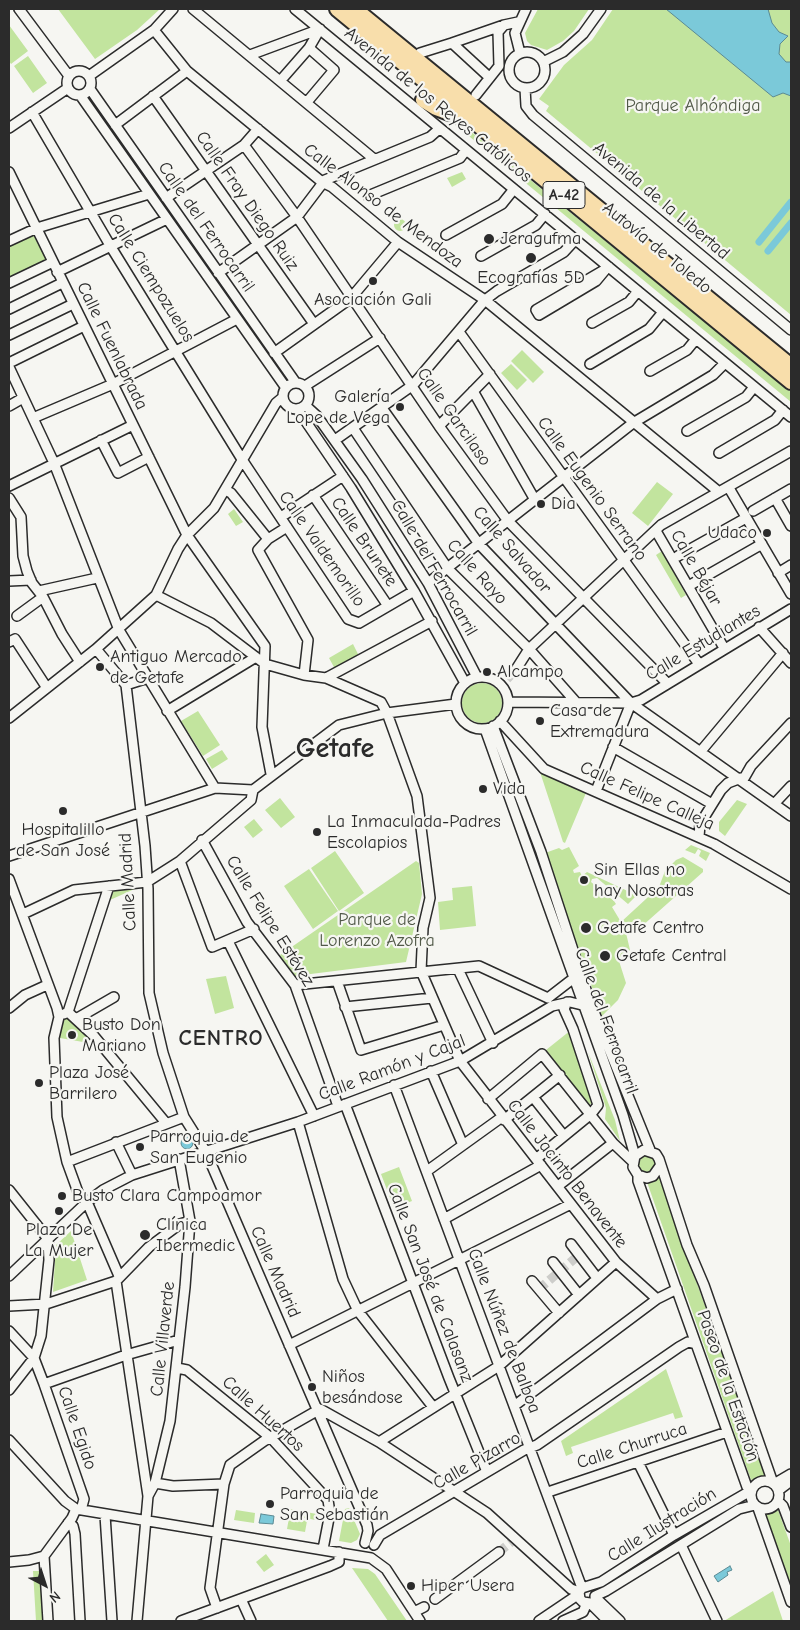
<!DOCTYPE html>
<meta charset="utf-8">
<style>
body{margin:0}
#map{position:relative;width:800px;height:1630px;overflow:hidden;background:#f6f6f2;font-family:"Comic Neue",sans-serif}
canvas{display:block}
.frame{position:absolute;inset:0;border:10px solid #2b2b2b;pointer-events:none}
.north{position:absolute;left:20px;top:1560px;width:50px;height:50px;-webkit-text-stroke:4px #f6f6f2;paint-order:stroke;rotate:140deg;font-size:14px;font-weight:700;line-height:20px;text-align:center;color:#2b2b2b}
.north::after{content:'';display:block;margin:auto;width:18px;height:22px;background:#2b2b2b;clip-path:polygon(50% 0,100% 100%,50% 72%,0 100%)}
</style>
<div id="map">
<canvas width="800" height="1630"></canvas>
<div class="frame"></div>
<div class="north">N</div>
</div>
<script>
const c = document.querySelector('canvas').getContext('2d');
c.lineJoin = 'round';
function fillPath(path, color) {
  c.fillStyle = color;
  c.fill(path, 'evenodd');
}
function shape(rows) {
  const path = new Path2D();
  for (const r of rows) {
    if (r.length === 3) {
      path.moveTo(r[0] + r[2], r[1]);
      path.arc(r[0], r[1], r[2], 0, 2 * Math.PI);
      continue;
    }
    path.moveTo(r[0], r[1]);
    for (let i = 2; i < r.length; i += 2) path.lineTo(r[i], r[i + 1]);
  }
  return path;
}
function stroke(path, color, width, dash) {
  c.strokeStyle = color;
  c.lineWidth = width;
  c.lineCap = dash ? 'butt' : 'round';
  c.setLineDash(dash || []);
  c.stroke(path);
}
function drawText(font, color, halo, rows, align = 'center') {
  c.font = font + ' "Comic Neue",sans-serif';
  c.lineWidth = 4.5;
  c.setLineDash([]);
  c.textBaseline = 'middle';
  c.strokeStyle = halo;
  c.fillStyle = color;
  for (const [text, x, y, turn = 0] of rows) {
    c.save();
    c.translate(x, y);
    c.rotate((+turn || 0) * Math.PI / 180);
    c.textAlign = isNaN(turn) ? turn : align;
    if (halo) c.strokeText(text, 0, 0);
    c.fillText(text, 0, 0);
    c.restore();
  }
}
fillPath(shape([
 [58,9,160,9,137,30,95,59],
 [538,9,589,9,574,31,563,41,547,50,531,45,527,41,525,33],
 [613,9,791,9,791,315,546,111,549,106,539,99,564,65,592,40],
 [9,25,28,51,11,64,9,61],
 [28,56,47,83,33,93,14,66],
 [453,117,791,392,791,402,447,118],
 [462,172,466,179,452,187,447,178],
 [400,225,6],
 [36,228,49,258,9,278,9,242],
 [522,350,544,372,533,383,511,361],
 [511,364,527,380,517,390,501,373],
 [657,482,673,494,648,526,632,513],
 [234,509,243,522,236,526,228,514],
 [662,551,686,595,681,598,656,555],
 [353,644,359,656,335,669,329,658],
 [482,703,20],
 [198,711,220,745,203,756,181,721],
 [222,750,228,759,212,769,206,759],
 [540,772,586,793,565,843,563,842],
 [280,798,295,817,281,828,265,810],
 [737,800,747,804,725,836,719,831,719,822],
 [254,819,263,830,253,838,244,827],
 [691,845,710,853,706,861,699,856,701,851,698,849,695,854,685,850],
 [569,847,579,866,573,870,574,873,580,872,582,876,587,872,634,894,635,897,628,904,597,878,592,879,591,882,614,901,616,904,612,907,621,922,659,887,665,871,676,860,683,857,703,869,703,872,641,927,626,933,630,950,619,961,626,983,618,1000,602,1016,545,853,559,848,562,850],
 [335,851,364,893,339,911,311,868],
 [416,861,419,863,422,894,406,962,295,976,280,955],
 [309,869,338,911,313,929,284,886],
 [472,886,476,926,440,930,438,902,453,900,452,888],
 [139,887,110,900,114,889],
 [226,976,234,1008,215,1014,206,979],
 [65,1016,75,1022,91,1038,83,1042,60,1038,60,1028],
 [571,1030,596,1101,589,1105,546,1050],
 [588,1052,615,1120,620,1141,605,1119,606,1108],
 [647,1164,8],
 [399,1167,412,1201,394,1208,381,1174],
 [659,1177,766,1477,751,1480,647,1182],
 [71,1231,87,1280,53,1292,56,1245],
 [666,1369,683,1417,675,1419,673,1413,571,1447,573,1453,566,1456,561,1441],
 [349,1508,360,1534,357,1540,351,1543,339,1541,345,1509],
 [290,1509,322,1515,321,1521,289,1515],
 [236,1510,255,1513,254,1523,234,1520],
 [778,1510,791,1546,791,1589,763,1515],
 [289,1518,307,1521,305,1532,287,1529],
 [266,1554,274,1565,264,1572,256,1562],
 [352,1568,368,1569,375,1574,407,1621,388,1621],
 [33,1571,40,1571,43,1621,36,1621],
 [773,1591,783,1621,724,1621]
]), '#c2e49e');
const water = shape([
 [666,9,768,9,772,23,779,32,788,36,780,44,779,54,786,62,791,62,791,96,783,93,773,97,666,9],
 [187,1143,6],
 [261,1514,274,1516,273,1524,259,1523,261,1514],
 [730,1566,732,1570,727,1572,728,1575,718,1582,714,1576,730,1566]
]);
fillPath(water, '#7bc9d9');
stroke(water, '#5b8a93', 1);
stroke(shape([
 [759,242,791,202],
 [768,251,791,223]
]), '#7bc9d9', 7);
stroke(shape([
 [507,679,515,671],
 [539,1289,579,1255],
 [499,1552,515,1539]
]), '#cdcdca', 9, [9, 4.5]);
const minor = shape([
 [19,9,69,76],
 [193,9,374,159],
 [295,9,791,417],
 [154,30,187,71,322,182,332,187,398,242,485,300,719,492],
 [452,43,504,25],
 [527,70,18],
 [420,53,452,43,489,77],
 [520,53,515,33,526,9],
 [250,55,320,29],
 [543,62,563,52,583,34,601,9],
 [79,83,12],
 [89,76,154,30,173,9],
 [281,80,309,48,320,29],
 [525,88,526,106,533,115,791,330],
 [90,89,296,383],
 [80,95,286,388],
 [476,95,499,66,498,32,504,25,518,22],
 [153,96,314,324],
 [307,102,334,70,309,48],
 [32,112,111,247,243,461,348,619,359,623,414,591],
 [115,125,187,71],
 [9,128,68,88],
 [244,145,297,217,439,426,508,521,667,683],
 [9,172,187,535,265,646,262,727,271,774],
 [368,196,460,158,466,150],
 [166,198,244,145,258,129],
 [446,235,502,204,514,189],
 [9,241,37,228,149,194],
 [481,256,536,225,545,214],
 [606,269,596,281,539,315,536,310,594,276,606,269,609,267],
 [57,272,167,219],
 [218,273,297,217,325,180,430,137,439,129],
 [9,283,53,262],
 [9,309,62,283],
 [592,323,629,302,638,291],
 [459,332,699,664],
 [9,335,73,304],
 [274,353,351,298,398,242],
 [11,362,84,326],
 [590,364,649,329,663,312],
 [9,367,54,463,119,630,215,788],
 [650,371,687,350,696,339],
 [296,396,13],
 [305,386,380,338],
 [473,391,535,500],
 [9,406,23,398],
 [306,406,317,416,362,479,428,583,477,677],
 [382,408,479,544,631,703,791,816],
 [298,410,351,488,414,591,465,683],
 [33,418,113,384,237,319],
 [439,426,490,374],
 [353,428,448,569,529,649,575,701],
 [687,431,746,397,754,387],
 [101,440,118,473,149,457],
 [335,440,413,385,485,300,497,291,564,252,575,240],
 [719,453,775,420,783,410],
 [9,486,133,425],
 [729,488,791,594],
 [225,490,231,493,268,539],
 [313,495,388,606],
 [9,498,21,517,23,556,27,571,32,583,43,597,62,634,80,662],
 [775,498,791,526],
 [753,511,791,489],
 [281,517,343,476],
 [287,527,268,539,258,550,308,640,304,675],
 [656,531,724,648],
 [678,556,746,518],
 [778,573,791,565],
 [9,581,31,580],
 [428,583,633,423,713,375,725,363],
 [692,584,762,544],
 [39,591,97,578],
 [156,595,211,623,265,664,304,675,326,678,381,702,387,713,417,796,430,898,423,928,421,971,460,1061,616,1262,657,1299],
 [17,616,43,597],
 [759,627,791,663],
 [9,642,15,639,47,688],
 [96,649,126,685],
 [515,671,529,649,661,525,791,451],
 [482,703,26],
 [326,678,432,621],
 [126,685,145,846,148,889,149,993,163,1053,184,1117,206,1152,367,1525,368,1531,365,1543],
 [126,685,148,678],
 [508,702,631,703,641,700,791,609],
 [167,711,256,657],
 [9,718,96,649,156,595,178,549,187,535,214,508,276,403,282,398],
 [500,721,544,769,714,844,791,889],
 [493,726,541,852,590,1002,650,1150],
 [485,729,623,1115,635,1156],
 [613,747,712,804],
 [701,751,783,653],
 [743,780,751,766,791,723],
 [596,791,631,703],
 [775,803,791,786],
 [699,837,700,824,721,790,728,783,741,778],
 [202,840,247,922,295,985,338,1106],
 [9,856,215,788,253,790,339,725,387,713,456,704],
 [180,861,212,947,254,929],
 [9,879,57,1008,59,1017,54,1038,57,1117,67,1162,79,1195,87,1202,119,1276],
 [23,914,74,890,147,882,180,861,251,800,253,790],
 [228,941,314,1116],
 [458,969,493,1043],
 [337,981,361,1050,444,1025],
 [295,985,479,966,548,998],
 [548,998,570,981],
 [345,1007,432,998],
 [9,1008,25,995,47,985],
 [68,1012,94,1036,166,1123],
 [64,1014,68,1012,109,886],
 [76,1019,114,997],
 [431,1071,463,1145],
 [394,1085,582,1588],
 [533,1097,564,1136],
 [488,1099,542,1054,613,1143,632,1161],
 [345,1104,449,1378,487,1472],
 [504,1120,560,1075],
 [298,1122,343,1279,358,1311,433,1407],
 [116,1142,132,1175],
 [536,1159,591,1114,598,1105,573,1029,564,1009,567,1002],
 [67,1162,184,1117],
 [427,1171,502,1117],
 [638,1175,647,1178,653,1176,660,1166],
 [558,1186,613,1143],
 [9,1190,48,1239,49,1260,41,1336,34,1358,9,1390],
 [444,1219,541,1165],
 [571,1244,597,1278],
 [553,1262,579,1295],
 [9,1276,87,1202,103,1190,132,1175,298,1122,460,1061,552,1006,570,1002,582,1005],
 [116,1281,148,1496],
 [532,1281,559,1313],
 [9,1306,46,1304,116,1281,149,1247,180,1224,190,1221],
 [9,1331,34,1358,44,1384,84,1499,81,1510],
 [289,1345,571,1204],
 [177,1368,187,1370,271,1438,328,1500,330,1513,323,1549],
 [44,1384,126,1355,179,1340],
 [514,1406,657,1299,677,1289],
 [9,1440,65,1501,76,1509,371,1558,386,1569,420,1621],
 [379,1442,499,1366,616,1262],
 [638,1462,674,1535],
 [765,1495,14],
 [155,1483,173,1486,224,1484],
 [774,1484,791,1474],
 [752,1489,747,1487,638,1181,638,1175,633,1167,635,1156,644,1150,656,1154,659,1159,687,1245,704,1285,773,1483],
 [779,1490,791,1481],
 [548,1492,727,1432],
 [778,1501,783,1506,791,1527],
 [758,1508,791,1602],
 [105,1515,112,1621],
 [68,1523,73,1526,75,1534,80,1621],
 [374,1545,380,1535,524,1450,537,1445,679,1347,688,1342,696,1344],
 [681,1545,717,1621],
 [44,1556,48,1621],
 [9,1562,29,1560,44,1556,72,1518,76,1509],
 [595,1596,606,1591,739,1509,755,1505],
 [595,1597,620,1621],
 [241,1599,251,1621],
 [435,1599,499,1552],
 [590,1603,583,1602,580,1599,579,1592,582,1588,601,1582,674,1535,752,1490],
 [590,1603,608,1621],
 [217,1608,210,1588,224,1484,230,1465,264,1441,320,1409,379,1442,487,1513,571,1589,579,1592],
 [414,1612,424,1607],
 [137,1621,148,1496,155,1483,170,1421,185,1287,190,1221,179,1159],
 [181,1621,330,1566,339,1562,339,1552],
 [539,1621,579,1594],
 [563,1621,583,1612,587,1603]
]);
const highway = shape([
 [337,9,791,382],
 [355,9,791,366],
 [423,100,436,108,460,117]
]);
stroke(minor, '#2b2b2b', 12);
stroke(highway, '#2b2b2b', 18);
stroke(minor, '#f6f6f2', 9);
stroke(highway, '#f8deab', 14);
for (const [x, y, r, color] of [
 [489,239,6,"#2b2b2b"],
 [531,258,6,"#2b2b2b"],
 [373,281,5,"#2b2b2b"],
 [400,407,5,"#2b2b2b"],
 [541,504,5,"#2b2b2b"],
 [767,533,5,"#2b2b2b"],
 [100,667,5,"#2b2b2b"],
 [487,672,5,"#2b2b2b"],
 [540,721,5,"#2b2b2b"],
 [483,789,5,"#2b2b2b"],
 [63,811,5,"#2b2b2b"],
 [317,832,5,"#2b2b2b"],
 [584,880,5,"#2b2b2b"],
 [586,928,6,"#2b2b2b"],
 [605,956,6,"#2b2b2b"],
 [72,1035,5,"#2b2b2b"],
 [39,1083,5,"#2b2b2b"],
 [140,1147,5,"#2b2b2b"],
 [62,1196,5,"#2b2b2b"],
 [59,1211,5,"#2b2b2b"],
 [145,1235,6,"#2b2b2b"],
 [312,1387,5,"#2b2b2b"],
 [270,1504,5,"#2b2b2b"],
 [411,1586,5,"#2b2b2b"]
]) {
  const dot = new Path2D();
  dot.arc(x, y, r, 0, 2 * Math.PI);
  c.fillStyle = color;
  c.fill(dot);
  stroke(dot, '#f6f6f2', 2);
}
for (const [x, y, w] of [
 [564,195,42]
]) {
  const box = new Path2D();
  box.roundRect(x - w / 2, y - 13.5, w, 27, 4);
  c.fillStyle = '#f6f6f2';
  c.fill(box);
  stroke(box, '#2b2b2b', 1);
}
drawText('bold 16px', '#2b2b2b', null, [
 ["A-42",564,195]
]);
drawText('18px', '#2b2b2b', '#f6f6f2', [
 ["Avenida de los Reyes Católicos",438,105,39],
 ["Calle Fray Diego Ruiz",247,201,55],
 ["Avenida de la Libertad",661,201,40],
 ["Calle Alonso de Mendoza",383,206,37],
 ["Calle del Ferrocarril",206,227,55],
 ["Autovía de Toledo",657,248,39],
 ["Calle Ciempozuelos",151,278,58],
 ["Calle Fuenlabrada",112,346,64],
 ["Calle Garcilaso",454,417,55],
 ["Calle Eugenio Serrano",592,489,54],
 ["Calle Brunete",364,542,56],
 ["Calle Valdemorillo",322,549,55],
 ["Calle Salvador",512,550,49],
 ["Calle del Ferrocarril",434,568,60],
 ["Calle Béjar",696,568,60],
 ["Calle Rayo",477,572,48],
 ["Calle Estudiantes",703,643,-31],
 ["Calle Felipe Calleja",647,796,24],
 ["Calle Madrid",128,882,-93],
 ["Calle Felipe Estévez",270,921,58],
 ["Calle del Ferrocarril",606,1021,70],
 ["Calle Ramón y Cajal",392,1068,-21],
 ["Calle Jacinto Benavente",567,1174,52],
 ["Calle Madrid",275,1272,66],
 ["Calle San José de Calasanz",430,1283,69],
 ["Calle Núñez de Balboa",504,1331,69],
 ["Calle Villaverde",163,1339,-84],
 ["Paseo de la Estación",728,1386,71],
 ["Calle Huertos",263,1414,42],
 ["Calle Egido",77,1428,71],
 ["Calle Churruca",632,1446,-18],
 ["Calle Pizarro",477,1461,-30],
 ["Calle Ilustración",662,1525,-32]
]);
drawText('18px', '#515948', '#f6f6f2', [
 ["Parque Alhóndiga",693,106],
 ["Parque de",377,920],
 ["Lorenzo Azofra",377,941]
]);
drawText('18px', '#2b2b2b', '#f6f6f2', [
 ["Jeragufma",500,239],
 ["Ecografías 5D",531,278,"center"],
 ["Asociación Gali",373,300,"center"],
 ["Galería",390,397,"right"],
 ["Lope de Vega",390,418,"right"],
 ["Dia",551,504],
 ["Udaco",757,533,"right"],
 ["Antiguo Mercado",110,657],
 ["de Getafe",110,678],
 ["Alcampo",497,672],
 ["Casa de",550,711],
 ["Extremadura",550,732],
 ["Vida",493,789],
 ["La Inmaculada-Padres",327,822],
 ["Escolapios",327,843],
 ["Hospitalillo",63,830,"center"],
 ["de San José",63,851,"center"],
 ["Sin Ellas no",594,870],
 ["hay Nosotras",594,891],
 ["Getafe Centro",597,928],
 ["Getafe Central",616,956],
 ["Busto Don",82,1025],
 ["Mariano",82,1046],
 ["Plaza José",49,1073],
 ["Barrilero",49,1094],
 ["Parroquia de",150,1137],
 ["San Eugenio",150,1158],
 ["Busto Clara Campoamor",72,1196],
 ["Clínica",156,1225],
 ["Ibermedic",156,1246],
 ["Plaza De",59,1230,"center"],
 ["La Mujer",59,1251,"center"],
 ["Niños",322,1377],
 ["besándose",322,1398],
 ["Parroquia de",280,1494],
 ["San Sebastián",280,1515],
 ["Hiper Usera",421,1586]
], 'left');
c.letterSpacing = '1px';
drawText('bold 22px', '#2b2b2b', '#f6f6f2', [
 ["CENTRO",221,1039]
]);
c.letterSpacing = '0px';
drawText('bold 28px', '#2b2b2b', '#f6f6f2', [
 ["Getafe",335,749]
]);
</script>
